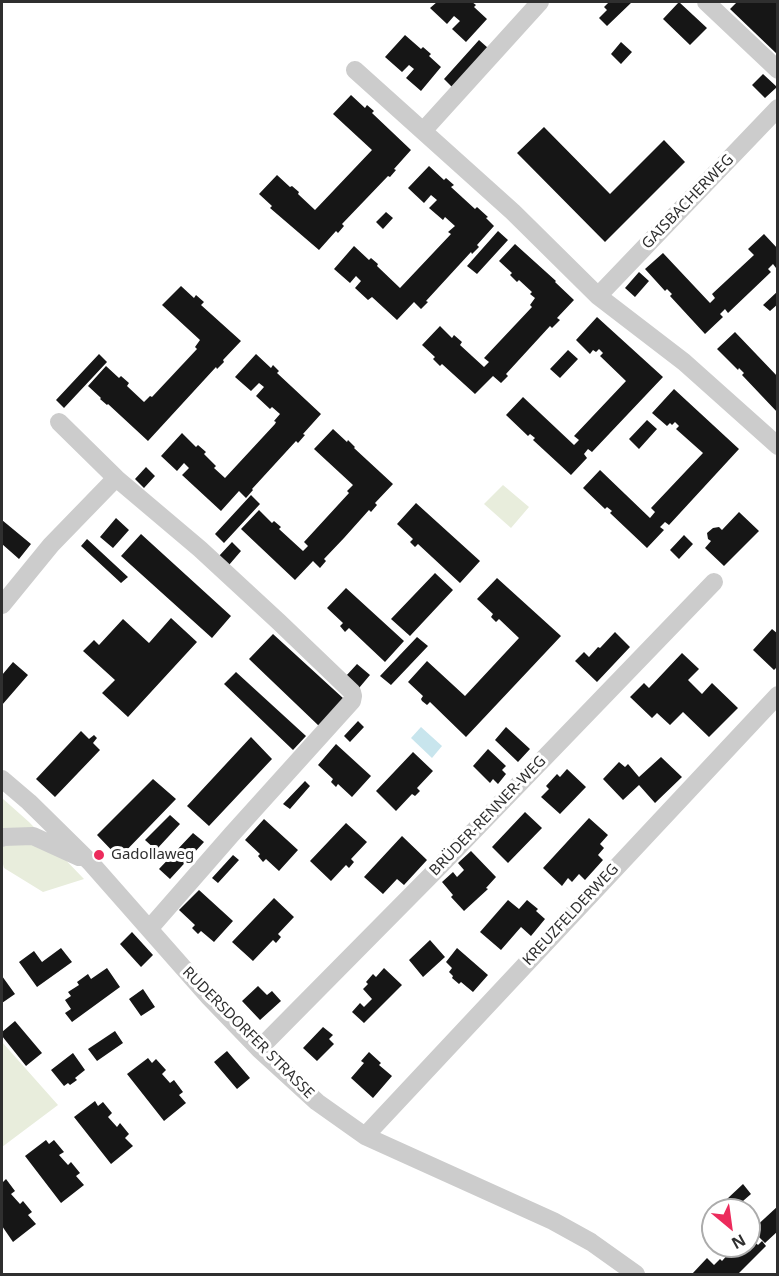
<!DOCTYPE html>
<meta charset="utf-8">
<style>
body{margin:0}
#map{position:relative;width:779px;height:1276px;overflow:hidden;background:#fff;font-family:"Noto Sans",sans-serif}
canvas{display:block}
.frame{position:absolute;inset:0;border:3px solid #2f2f2f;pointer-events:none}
.north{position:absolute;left:701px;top:1198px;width:60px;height:60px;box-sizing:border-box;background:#fff;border:2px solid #acacac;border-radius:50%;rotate:151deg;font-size:16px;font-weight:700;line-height:24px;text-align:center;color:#2f2f2f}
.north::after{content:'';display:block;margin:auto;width:21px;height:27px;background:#ec2b5c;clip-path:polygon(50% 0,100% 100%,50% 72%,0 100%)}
</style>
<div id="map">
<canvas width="779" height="1276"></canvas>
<div class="frame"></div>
<div class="north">N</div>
</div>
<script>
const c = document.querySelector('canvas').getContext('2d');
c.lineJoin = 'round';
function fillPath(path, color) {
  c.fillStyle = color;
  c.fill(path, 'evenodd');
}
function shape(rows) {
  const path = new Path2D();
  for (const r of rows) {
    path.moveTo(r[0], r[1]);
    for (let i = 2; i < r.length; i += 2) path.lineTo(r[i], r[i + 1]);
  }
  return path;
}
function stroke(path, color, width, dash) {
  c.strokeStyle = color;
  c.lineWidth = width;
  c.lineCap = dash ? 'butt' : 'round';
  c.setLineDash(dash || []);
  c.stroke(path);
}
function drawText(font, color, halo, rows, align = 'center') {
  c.font = font + ' "Noto Sans",sans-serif';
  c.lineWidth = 6;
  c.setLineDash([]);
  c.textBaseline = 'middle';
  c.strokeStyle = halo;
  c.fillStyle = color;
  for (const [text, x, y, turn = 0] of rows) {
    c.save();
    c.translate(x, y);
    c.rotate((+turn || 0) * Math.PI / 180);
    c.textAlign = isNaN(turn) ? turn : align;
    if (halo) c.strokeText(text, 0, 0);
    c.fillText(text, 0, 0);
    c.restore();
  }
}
fillPath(shape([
 [503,485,529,507,511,528,484,504],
 [2,798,29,822,84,879,43,892,4,868,2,860],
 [2,1042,58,1105,2,1147]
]), '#e8eddc');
fillPath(shape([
 [421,727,442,746,432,758,411,738]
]), '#c8e5ed');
fillPath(shape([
 [437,2,472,2,476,5,474,7,487,19,466,42,452,29,460,21,454,16,447,24,430,8],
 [609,2,632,2,607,26,599,18,607,10,604,7],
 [679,2,707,28,690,45,663,19],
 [737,2,778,2,778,55,730,9],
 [405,35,421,49,423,47,431,54,429,56,441,67,421,91,406,78,414,69,409,65,402,72,385,57],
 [479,40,488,48,452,87,444,79],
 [621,42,632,52,621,64,611,54],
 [763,74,777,87,765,98,752,85],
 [351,95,365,108,367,105,374,111,372,113,411,150,394,169,396,170,390,177,388,176,342,224,344,226,338,233,336,231,319,250,270,208,272,206,259,194,277,175,290,187,292,186,299,192,298,194,315,210,372,150,333,114],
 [544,127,610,194,664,140,685,162,605,242,517,153],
 [429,166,444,180,446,178,454,185,451,187,475,209,477,207,488,217,486,218,494,226,477,245,479,247,472,254,471,252,426,301,428,302,421,309,414,302,397,320,372,297,368,300,355,288,361,281,356,276,350,283,334,269,354,246,369,260,371,258,378,264,377,266,400,288,451,234,448,232,455,226,445,217,443,220,429,208,437,200,431,195,424,203,408,188],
 [386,212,393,218,383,229,376,222],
 [498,231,508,240,477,274,467,266],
 [764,234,778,249,778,266,776,268,773,264,768,269,771,272,728,313,725,309,720,314,723,317,705,334,670,296,672,294,667,289,665,291,645,269,663,253,710,303,715,298,712,294,754,255,748,249],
 [515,244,556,281,555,282,574,300,557,318,560,320,552,328,550,326,506,374,508,376,501,383,493,376,475,394,442,364,440,366,433,359,435,357,422,345,440,326,452,338,454,335,462,342,460,345,484,367,489,362,484,358,532,307,530,305,535,298,530,294,532,292,519,280,517,282,510,275,512,273,499,261],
 [639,272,649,281,635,297,625,288],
 [181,286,194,298,196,295,204,302,201,305,241,341,223,360,224,362,217,369,216,367,148,441,108,404,107,405,100,399,101,398,88,386,106,366,119,378,121,376,129,383,127,386,144,402,150,396,152,397,197,349,195,347,200,340,162,305],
 [778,291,778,304,770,311,763,305],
 [597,317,663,377,592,452,588,449,584,454,587,458,571,475,533,440,535,438,530,434,528,436,506,415,523,397,574,445,579,440,574,436,626,381,600,356,603,353,599,349,596,352,593,350,590,354,576,340],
 [735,332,778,377,778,413,742,375,744,373,739,368,738,370,717,349],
 [568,350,578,359,560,378,550,369],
 [99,354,107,362,64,408,56,400],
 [256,354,271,368,273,365,279,371,277,373,321,414,303,434,305,435,298,443,296,441,252,489,253,490,246,498,239,491,221,511,182,475,189,468,184,463,177,471,161,456,182,433,196,447,198,445,206,452,204,454,216,466,214,468,225,478,275,424,276,422,274,421,280,414,272,407,270,409,256,396,264,387,259,383,251,391,235,377],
 [674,389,739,449,669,525,665,522,660,527,664,530,647,548,610,513,612,511,607,507,605,509,583,488,600,470,650,518,655,512,651,508,703,453,676,429,679,426,675,422,672,425,670,423,667,426,652,413],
 [647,420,657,429,639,449,629,439],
 [333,429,347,442,348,440,355,447,354,448,393,484,375,503,377,505,371,512,369,510,344,538,324,559,326,561,320,568,313,561,295,580,241,529,259,510,272,523,274,521,281,527,279,529,303,551,308,546,304,542,349,493,347,491,353,485,314,449],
 [146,467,155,476,144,488,135,479],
 [251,495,260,504,224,543,215,534],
 [416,503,480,561,460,583,418,544,415,547,410,542,413,539,397,524],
 [739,512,759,531,724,566,705,548,711,541,708,539,707,533,713,528,719,527,722,530],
 [116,518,129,530,113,548,100,537],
 [2,520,31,544,19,559,2,544],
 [141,534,231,616,212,638,121,556],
 [684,535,693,544,679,559,670,550],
 [87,539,128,577,121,583,81,546],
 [232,542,241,551,229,565,219,556],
 [435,573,453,590,410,636,391,619],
 [497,578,561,636,466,737,430,702,427,705,422,701,421,699,423,696,408,682,427,661,465,696,519,638,499,619,496,622,491,617,493,614,477,599],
 [346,588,404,641,385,662,349,628,345,632,340,626,343,623,327,608],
 [171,618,197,642,128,717,102,693,115,680,83,651,94,640,99,645,123,619,149,643],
 [772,629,778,634,778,666,774,670,753,650],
 [615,632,630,647,597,682,575,661,584,652,589,657,598,647,600,648],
 [273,634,344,699,319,726,249,659],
 [417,637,428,646,391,685,380,676],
 [682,653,699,669,688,680,702,694,712,683,738,708,709,737,683,712,670,725,657,713,652,718,630,697,644,683,649,688],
 [13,662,28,675,2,705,2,675],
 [357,664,370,675,359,688,346,676],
 [236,672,306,736,293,750,224,684],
 [358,721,364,727,350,742,344,736],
 [506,727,530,749,518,762,495,740],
 [81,731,89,739,94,735,97,738,93,743,100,750,55,797,36,779],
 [251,737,272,759,209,826,187,806],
 [336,744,371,776,352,797,338,784,336,787,331,782,333,779,318,765],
 [488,749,506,766,502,770,506,774,498,784,493,779,490,783,473,766],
 [413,752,433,771,417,788,420,791,415,796,412,794,396,811,376,791],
 [661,757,682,777,655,803,639,785,623,800,603,779,619,762,625,767,628,764,639,777],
 [567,769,586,787,560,814,541,797,549,789,546,786,557,774,560,777],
 [153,779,176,799,119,858,97,835],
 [305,781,310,786,290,809,283,804],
 [525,812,542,828,508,863,492,847],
 [170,815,180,824,156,850,145,840],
 [589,818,608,835,600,844,604,848,598,855,603,860,585,880,579,874,572,882,568,878,562,886,543,868],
 [264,819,298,850,279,871,266,859,263,862,258,856,260,854,245,840],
 [346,823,367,842,351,859,354,862,349,868,346,865,331,881,310,861],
 [193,833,204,842,170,879,159,869],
 [402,836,427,860,404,885,397,879,383,894,364,877],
 [471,851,496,877,486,888,488,889,464,911,451,897,453,895,442,882,453,872,457,877,464,870,458,863],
 [233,855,239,860,218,883,212,878],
 [199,890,233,921,214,942,201,931,198,934,192,928,195,925,179,910],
 [274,898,294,917,278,934,281,937,276,943,273,940,253,961,232,942],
 [508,900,519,909,527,900,538,909,536,911,545,919,531,936,521,927,501,950,480,932],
 [132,932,153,955,141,967,120,944],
 [430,940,445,957,423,977,409,960],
 [61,948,72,962,37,987,19,962,34,951,42,962],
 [457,948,488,975,473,992,461,982,459,984,452,978,453,976,449,972,452,968,446,962],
 [107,968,120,987,72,1022,65,1013,71,1009,65,1000,71,996,68,992,79,985,77,982,88,974,91,979],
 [384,968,402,985,364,1023,352,1012,360,1003,364,1007,372,999,363,989,368,984,366,982,373,974,376,977],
 [2,976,15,994,2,1003],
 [258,986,267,995,272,991,281,1001,260,1020,242,1001],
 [143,989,155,1007,141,1016,129,999],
 [15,1021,42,1053,26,1066,2,1036,2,1032],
 [323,1027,333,1035,329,1039,334,1044,317,1061,303,1048],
 [115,1031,123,1043,97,1061,88,1049],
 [227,1051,250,1078,237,1089,214,1062],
 [369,1052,381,1063,379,1065,392,1076,373,1098,351,1078,364,1063,361,1061],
 [73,1053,85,1070,75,1078,77,1080,70,1085,68,1083,64,1086,51,1070],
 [148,1058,152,1063,156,1059,166,1070,162,1074,170,1083,174,1080,183,1092,179,1095,186,1103,164,1121,127,1074],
 [95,1101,98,1106,103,1102,112,1113,108,1117,117,1127,120,1123,129,1134,125,1138,133,1146,111,1164,74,1117],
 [46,1140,49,1144,54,1140,64,1152,59,1155,68,1165,71,1162,80,1173,76,1176,84,1185,61,1203,25,1156],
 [6,1179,15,1191,11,1194,20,1204,23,1201,32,1212,28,1215,36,1224,13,1242,2,1226,2,1183],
 [743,1184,751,1194,735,1208,727,1199],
 [778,1206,778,1231,765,1243,752,1230],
 [749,1237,758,1245,762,1241,766,1246,738,1274,692,1274,707,1258,714,1265,720,1259,722,1261,731,1251,726,1246,749,1246]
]), '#161616');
stroke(shape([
 [706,2,778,70],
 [355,70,513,212,598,296,684,362,778,446],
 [423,131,540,2],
 [598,296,778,108],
 [59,422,116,478],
 [2,605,51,545,116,478,200,549,279,622,352,692,353,696,352,701,232,834,149,929],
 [2,779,29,802,90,862,209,997,259,1049,317,1102,365,1136,553,1221,591,1242,636,1274],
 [2,838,3,837,33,836,79,857],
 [259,1049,441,865,714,582],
 [365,1136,778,695]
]), '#ccc', 18);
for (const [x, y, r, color] of [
 [99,855,6,"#ec2b5c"]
]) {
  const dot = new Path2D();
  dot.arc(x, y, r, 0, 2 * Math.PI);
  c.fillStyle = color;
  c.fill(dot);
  stroke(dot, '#fff', 2);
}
drawText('15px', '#2f2f2f', '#fff', [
 ["GAISBACHERWEG",688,202,-46],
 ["BRÜDER-RENNER-WEG",488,816,-46],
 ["KREUZFELDERWEG",571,915,-47],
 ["RUDERSDORFER STRASSE",248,1033,45]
]);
drawText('15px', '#2f2f2f', '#fff', [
 ["Gadollaweg",111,855]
], 'left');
</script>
